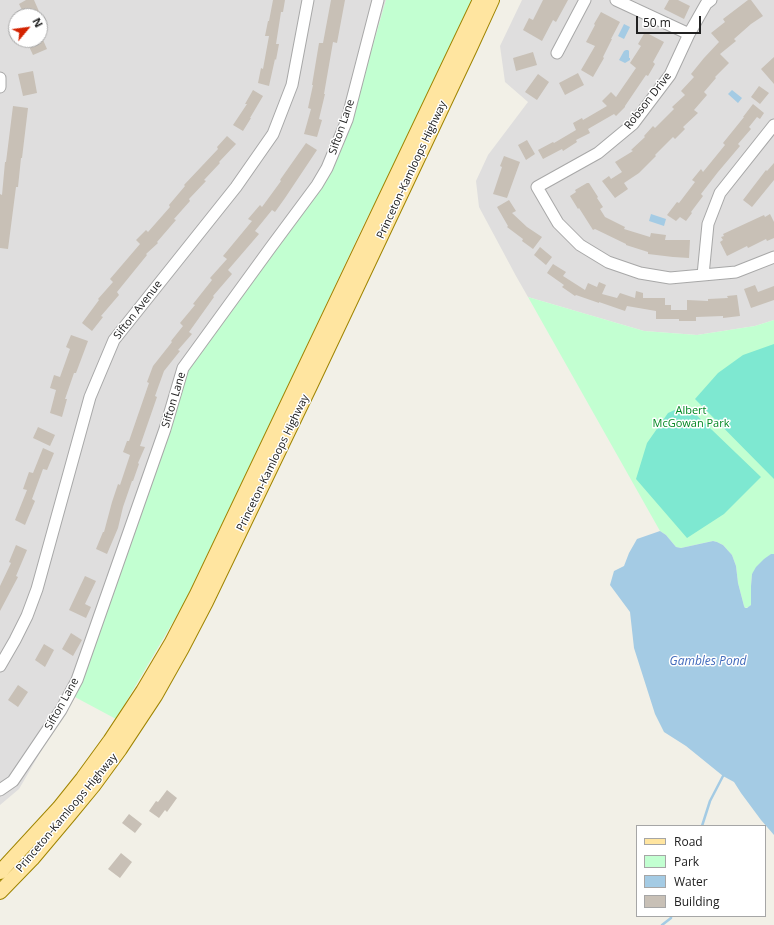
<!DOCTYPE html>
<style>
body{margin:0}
#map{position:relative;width:774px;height:925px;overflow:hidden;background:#f2f0e7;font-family:"Open Sans",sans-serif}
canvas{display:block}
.legend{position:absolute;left:636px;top:825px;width:130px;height:92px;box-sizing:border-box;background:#fff;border:1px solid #a6a6a6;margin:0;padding:5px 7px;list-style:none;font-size:12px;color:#212121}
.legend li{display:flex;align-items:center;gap:8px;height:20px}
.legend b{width:20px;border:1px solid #a6a6a6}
.north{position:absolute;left:8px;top:8px;width:40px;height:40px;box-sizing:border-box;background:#fff;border:1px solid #a6a6a6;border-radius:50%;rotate:61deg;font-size:11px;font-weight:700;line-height:16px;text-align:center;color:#212121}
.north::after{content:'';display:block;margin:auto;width:14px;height:18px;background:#d32200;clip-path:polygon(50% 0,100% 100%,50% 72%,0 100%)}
.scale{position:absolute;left:636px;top:16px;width:65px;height:18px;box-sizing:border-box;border:2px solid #212121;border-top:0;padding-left:5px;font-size:12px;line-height:14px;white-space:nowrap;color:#212121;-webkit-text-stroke:3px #fff;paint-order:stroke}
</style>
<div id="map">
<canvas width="774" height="925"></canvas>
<ul class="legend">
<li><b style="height:5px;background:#ffe5a0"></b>Road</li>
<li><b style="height:11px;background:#c2ffd1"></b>Park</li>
<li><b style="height:11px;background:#a4cbe4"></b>Water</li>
<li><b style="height:11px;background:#c8c0b6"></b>Building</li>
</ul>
<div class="north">N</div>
<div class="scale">50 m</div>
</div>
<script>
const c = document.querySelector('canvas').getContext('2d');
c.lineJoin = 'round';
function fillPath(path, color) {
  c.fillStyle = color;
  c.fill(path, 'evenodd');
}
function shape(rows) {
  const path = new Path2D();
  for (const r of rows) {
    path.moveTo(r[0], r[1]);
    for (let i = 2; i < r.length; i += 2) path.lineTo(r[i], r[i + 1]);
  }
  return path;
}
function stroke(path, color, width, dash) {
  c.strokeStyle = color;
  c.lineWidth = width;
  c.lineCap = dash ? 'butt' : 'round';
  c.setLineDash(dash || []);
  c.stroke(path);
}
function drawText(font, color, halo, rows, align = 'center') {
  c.font = font + ' "Open Sans",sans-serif';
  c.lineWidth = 3;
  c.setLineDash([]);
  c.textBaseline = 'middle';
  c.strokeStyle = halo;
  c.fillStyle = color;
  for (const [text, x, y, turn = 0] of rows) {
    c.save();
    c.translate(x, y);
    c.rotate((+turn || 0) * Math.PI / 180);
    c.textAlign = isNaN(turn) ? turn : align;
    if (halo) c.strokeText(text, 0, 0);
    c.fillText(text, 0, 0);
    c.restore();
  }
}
fillPath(shape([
 [0,0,386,0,343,147,266,261,73,696,19,789,0,805],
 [16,16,40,16,40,40,16,40],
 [522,0,774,0,774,320,755,326,697,335,644,331,528,297,516,276,479,207,476,181,488,155,528,102,505,82,500,46]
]), '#dfdede');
fillPath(shape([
 [386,0,475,0,428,99,364,224,283,396,183,605,116,719,73,696,189,366,266,261,343,147],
 [528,297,644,331,697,335,755,326,774,320,774,554,771,554,752,574,751,586,751,605,749,607,745,608,744,606,738,583,736,566,732,555,723,545,717,542,713,541,681,548,676,547,666,535,660,531]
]), '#c2ffd1');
fillPath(shape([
 [774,344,774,479,695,399,718,373,743,355],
 [686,405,761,477,724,514,687,538,636,479,647,443,668,413]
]), '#7ee8d1');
fillPath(shape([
 [624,24,630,27,624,39,618,36],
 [626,50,628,50,629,51,629,58,630,58,630,60,625,63,619,60,624,51],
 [732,90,742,98,738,103,728,94],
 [651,214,666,219,664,226,649,221],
 [660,531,666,535,676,547,681,548,713,541,717,542,723,545,732,555,736,566,738,583,744,606,745,608,747,608,751,605,751,586,752,574,756,567,764,559,771,554,774,554,774,835,761,820,741,793,734,782,723,776,686,746,664,732,655,714,634,648,630,612,610,585,614,571,624,566,629,553,637,539]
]), '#a4cbe4');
stroke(shape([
 [702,826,710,801,723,776],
 [662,925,671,918,671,916]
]), '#a4cbe4', 2.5);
fillPath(shape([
 [26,0,34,0,41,16,25,16,19,4],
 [273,0,285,0,283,12,281,12,276,44,279,44,276,60,275,59,269,86,258,83,261,68,263,69,269,36,265,36,268,21,269,21],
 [331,0,345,0,337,43,333,42,324,94,325,94,319,119,322,120,317,137,304,134,311,109,308,108,313,85,312,85,319,43,323,43],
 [543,0,568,0,556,22,553,20,542,41,523,30,529,18,533,20],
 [669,0,678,0,690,6,684,19,664,9],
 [748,0,751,0,763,16,751,24,734,39,736,41,720,54,729,63,715,77,716,78,704,92,707,95,694,110,698,113,683,127,685,129,675,139,673,137,655,155,656,156,639,173,624,183,628,189,615,198,602,181,609,176,611,179,622,172,615,162,633,151,631,150,645,137,644,136,653,126,655,128,674,109,672,107,685,95,681,91,694,77,691,74,704,58,719,42,711,33,725,22,723,19],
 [601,12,620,22,611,39,612,39,603,57,604,58,593,77,581,70,595,46,586,42,595,25,594,24],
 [645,32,664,42,653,62,655,64,648,76,646,75,625,106,625,107,616,116,614,114,588,129,590,133,576,140,577,142,563,151,562,149,543,159,538,150,553,142,554,143,576,130,573,123,582,118,583,120,607,106,602,101,611,92,616,97,636,68,630,63,641,46,638,44],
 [26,40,43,40,47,49,33,55],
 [533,52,537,65,516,71,513,58],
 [774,57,774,84,761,69],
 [33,71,37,93,23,96,18,74],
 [578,73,584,85,565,95,559,83],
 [538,74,549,82,537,100,525,92],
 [759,86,769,93,760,104,751,97],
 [253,90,263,96,250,118,251,118,243,131,233,125,247,104,245,104],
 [753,104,764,113,760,119,757,117,749,127,751,129,738,144,740,146,718,172,701,194,703,196,691,212,692,213,686,221,680,217,676,221,667,215,677,202,679,203,695,182,692,180,701,169,703,172,725,145,723,143,744,117,743,117],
 [13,106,28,108,22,158,21,158,18,187,16,187,8,249,0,248,0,194,2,195,5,162,6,162],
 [227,136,236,144,219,162,220,163,204,180,206,181,189,199,190,201,174,219,176,220,157,242,158,243,146,254,147,255,117,292,119,295,101,316,103,317,92,331,82,323,99,300,98,299,113,282,110,279,140,244,136,240,146,230,148,232,170,207,169,205,185,186,184,185,218,149,217,147],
 [527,140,535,154,526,160,518,145],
 [306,143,317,150,285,198,275,212,272,210,255,231,259,234,228,270,232,274,213,296,214,297,189,332,192,334,178,350,180,351,164,371,155,396,157,397,140,446,145,447,138,463,139,464,133,481,132,481,123,507,118,528,107,554,96,549,103,532,104,532,112,502,118,484,120,485,130,455,123,452,127,441,129,441,149,383,147,382,153,366,172,342,171,341,183,326,180,323,195,305,193,304,212,280,210,278,227,259,223,256,252,221,248,219,260,205,262,207,281,181,280,180],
 [504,156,520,162,507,198,493,194,502,167,500,166],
 [774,163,774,180,752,207,743,200,766,170,767,171],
 [587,183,589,183,598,197,597,198,603,207,600,209,605,217,625,227,624,229,650,237,651,233,666,235,665,240,690,240,689,258,673,257,648,254,648,252,626,245,626,244,595,229,593,230,579,208,578,209,570,196,576,192,575,190],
 [509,200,516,211,512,213,527,227,542,237,533,249,522,241,523,239,507,227,508,226,497,207],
 [770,214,774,222,774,238,767,241,766,239,748,248,747,246,727,256,720,242,723,240,721,237,724,236,723,234,764,215,765,217],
 [540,247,552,257,546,265,534,255],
 [553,264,566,272,563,276,585,290,588,283,597,287,599,282,606,285,602,294,617,298,620,293,635,298,636,291,643,293,643,298,665,298,665,305,671,305,671,310,687,310,687,300,708,301,708,299,728,298,727,296,737,295,740,316,723,318,723,316,696,317,696,321,679,321,679,319,656,319,656,311,627,306,625,311,599,302,599,303,576,295,575,296,562,287,564,285,547,273],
 [755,285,758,292,774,286,774,300,751,308,744,289],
 [71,335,88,341,76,373,74,373,65,399,67,399,62,417,50,413,56,390,50,388,54,375,60,377,70,349,66,347],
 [38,427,55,435,50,446,33,438],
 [43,448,54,453,47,470,43,469,32,499,35,501,25,525,15,520,27,490,23,489,29,472,33,473],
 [16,545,27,550,16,576,18,577,0,611,0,586,11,563,9,562],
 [85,576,96,581,85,604,91,607,86,618,69,610],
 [71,633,82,640,73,656,62,649],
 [44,644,54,650,45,667,35,660],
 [18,685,28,692,18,707,8,700],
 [167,790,177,798,167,812,165,810,159,818,149,811,156,801,158,802],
 [129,814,142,824,135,833,122,823],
 [121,853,132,862,120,878,108,869]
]), '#c8c0b6');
const minor = shape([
 [616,0,689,34],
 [711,0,706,4,689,34,670,75,633,124,598,153,537,187,558,223,580,245,608,262,640,273,670,278,736,272,774,257],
 [557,53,585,0],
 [0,78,0,87],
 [703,275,708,224,720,193,774,125],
 [0,666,15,640,27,616,37,589,90,397,114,340,236,187,273,134,292,85,308,0],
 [0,790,13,781,61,710,77,680,165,429,183,368,271,247,317,185,327,168,347,120,378,0]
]);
const major = shape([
 [0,872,59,808,83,778,110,741,143,691,172,642,197,594,480,0],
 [0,892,32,859,69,815,93,786,120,749,155,696,182,648,206,602,311,384,470,48,492,0]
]);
stroke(minor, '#a8a8a8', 13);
stroke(major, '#9f8400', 16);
stroke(minor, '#fff', 11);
stroke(major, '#ffe5a0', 14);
drawText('11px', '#212121', '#fff', [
 ["Robson Drive",648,101,-52],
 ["Sifton Lane",342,127,-71],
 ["Princeton-Kamloops Highway",412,170,-65],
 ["Sifton Avenue",138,310,-52],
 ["Sifton Lane",174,400,-73],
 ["Princeton-Kamloops Highway",273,463,-64],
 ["Sifton Lane",62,704,-61],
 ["Princeton-Kamloops Highway",67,813,-50]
]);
drawText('11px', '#028822', '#fff', [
 ["Albert",691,411],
 ["McGowan Park",691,424]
]);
drawText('italic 12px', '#426bbc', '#fff', [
 ["Gambles Pond",708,662]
]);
</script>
